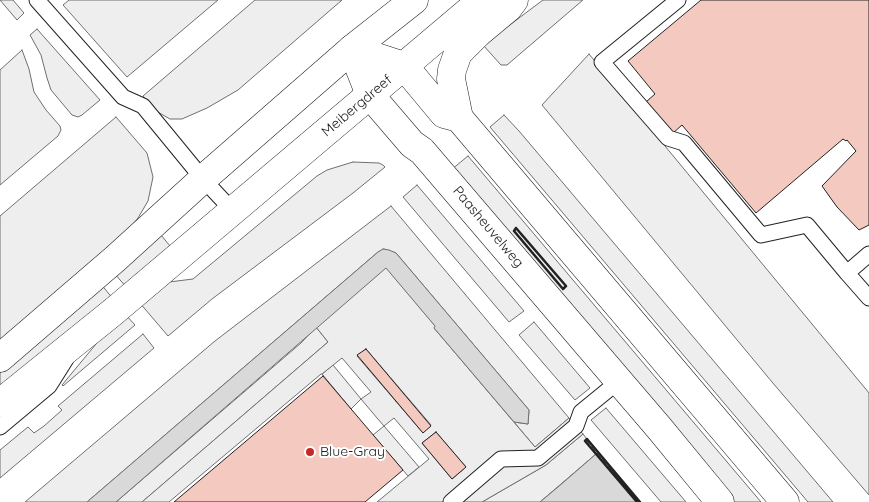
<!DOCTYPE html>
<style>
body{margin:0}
canvas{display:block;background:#fff}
</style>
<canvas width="869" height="502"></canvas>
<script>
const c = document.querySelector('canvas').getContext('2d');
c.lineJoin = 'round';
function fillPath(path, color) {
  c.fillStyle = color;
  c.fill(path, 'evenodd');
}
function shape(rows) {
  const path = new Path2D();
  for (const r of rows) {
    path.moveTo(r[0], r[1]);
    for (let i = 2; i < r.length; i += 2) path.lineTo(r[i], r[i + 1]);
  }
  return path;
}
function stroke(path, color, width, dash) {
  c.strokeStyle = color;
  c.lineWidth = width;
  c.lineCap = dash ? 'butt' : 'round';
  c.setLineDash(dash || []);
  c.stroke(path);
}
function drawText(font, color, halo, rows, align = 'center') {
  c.font = font + ' Quicksand,sans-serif';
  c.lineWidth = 4;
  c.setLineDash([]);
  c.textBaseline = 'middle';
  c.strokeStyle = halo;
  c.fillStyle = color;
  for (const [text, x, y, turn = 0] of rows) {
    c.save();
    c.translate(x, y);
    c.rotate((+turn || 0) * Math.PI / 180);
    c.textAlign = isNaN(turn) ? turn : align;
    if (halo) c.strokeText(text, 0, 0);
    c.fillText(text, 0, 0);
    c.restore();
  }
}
const green = shape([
 [0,0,13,0,24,13,17,20,0,0],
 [69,0,218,0,127,77,63,5,69,0],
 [255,0,342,0,238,90,207,108,182,119,170,119,156,111,143,96,255,0],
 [543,0,583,0,507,65,501,65,483,45,543,0],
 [37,29,100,100,82,115,78,117,72,115,51,90,47,78,41,55,30,35,37,29],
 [22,50,29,69,34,92,46,110,60,126,61,130,58,136,0,185,0,70,22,50],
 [589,54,869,393,869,495,772,382,542,105,589,54],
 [504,115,519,131,833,502,808,502,490,127,504,115],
 [116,117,147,153,153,177,148,201,138,218,119,241,0,346,0,216,116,117],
 [468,156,761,502,732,502,451,170,468,156],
 [353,162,379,163,383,165,385,167,353,193,212,299,168,336,139,302,161,283,193,279,317,176,327,170,353,162],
 [417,185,524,311,509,322,403,197,417,185],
 [391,206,569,418,535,447,514,422,528,424,529,410,396,253,384,249,378,252,87,502,25,502,215,341,391,206],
 [161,235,170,246,128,289,113,272,161,235],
 [100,283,114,300,0,388,0,373,85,300,100,283],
 [125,314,135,325,63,386,62,385,111,326,125,314],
 [534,322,590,388,575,400,519,335,534,322],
 [316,327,328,342,142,502,116,502,301,343,316,327],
 [143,334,154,348,0,478,0,450,28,427,34,433,44,426,62,410,58,406,143,334],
 [333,365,361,399,351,409,322,374,333,365],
 [606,408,686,502,661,502,591,420,606,408],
 [384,426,419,467,408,476,373,435,384,426],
 [583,434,587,439,585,441,596,454,540,502,482,502,546,465,583,434]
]);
fillPath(green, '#eee');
stroke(green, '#6f6f6f', 1);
const parking = shape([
 [386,267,436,327,434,328,535,447,569,418,583,434,546,465,482,502,377,502,429,459,394,418,384,426,377,418,361,399,371,392,342,358,322,374,321,374,169,502,142,502,328,342,316,327,386,267],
 [366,349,431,425,423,433,357,356,366,349],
 [436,432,466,467,452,479,422,443,436,432]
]);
fillPath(parking, '#ededed');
stroke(parking, '#6f6f6f', 1);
const water = shape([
 [383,249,389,250,396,253,529,410,528,424,514,422,434,328,435,326,386,268,116,502,87,502,378,252,383,249],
 [596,454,637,502,540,502,558,487,596,454]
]);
fillPath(water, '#d9d9d9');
stroke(water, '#6f6f6f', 1);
const building = shape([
 [701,0,869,0,869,225,859,230,837,207,822,186,856,151,847,140,846,141,843,139,756,213,682,125,672,134,646,102,655,94,628,61,701,0],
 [366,349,431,426,423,433,357,355,366,349],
 [323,376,403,470,365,502,174,502,323,376],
 [436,432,466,467,452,479,422,443,436,432]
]);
fillPath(building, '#f3c9c0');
stroke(building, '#222', 1);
const service = shape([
 [37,0,123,97,143,106,203,179,232,210],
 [678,0,602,62,668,138,684,143,761,235,807,225,847,273],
 [869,254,847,273,869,298],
 [0,427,49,386,66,359],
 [451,502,501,459,538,458,576,426,581,412,619,381]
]);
const minor = shape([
 [514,0,508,8,478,33,458,53,452,70,451,79,459,118,785,502],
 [352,49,370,95,412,144,422,151,660,429,720,502],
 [352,49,404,66,444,114,459,118]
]);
const secondary = shape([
 [0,358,115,259,203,179,352,49,414,0],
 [0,403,113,312,482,0]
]);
stroke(service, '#222', 17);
stroke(minor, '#222', 29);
stroke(secondary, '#222', 29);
stroke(service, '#fff', 15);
stroke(minor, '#fff', 28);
stroke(secondary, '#fff', 28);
stroke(shape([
 [586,440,638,502]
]), '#222', 1, [6, 2.5]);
stroke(shape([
 [516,228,566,286,563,289,514,231,516,228],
 [637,502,585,441,587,439,640,502]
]), '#222', 2.5);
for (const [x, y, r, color] of [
 [310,452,5,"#c62828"]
]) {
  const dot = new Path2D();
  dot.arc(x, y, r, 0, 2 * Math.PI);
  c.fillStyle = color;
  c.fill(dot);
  stroke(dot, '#fff', 2);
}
drawText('14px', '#222', '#fff', [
 ["Meibergdreef",357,106,-40],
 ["Paasheuvelweg",488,227,50]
]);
drawText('14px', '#222', '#fff', [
 ["Blue-Gray",320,452]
], 'left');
</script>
